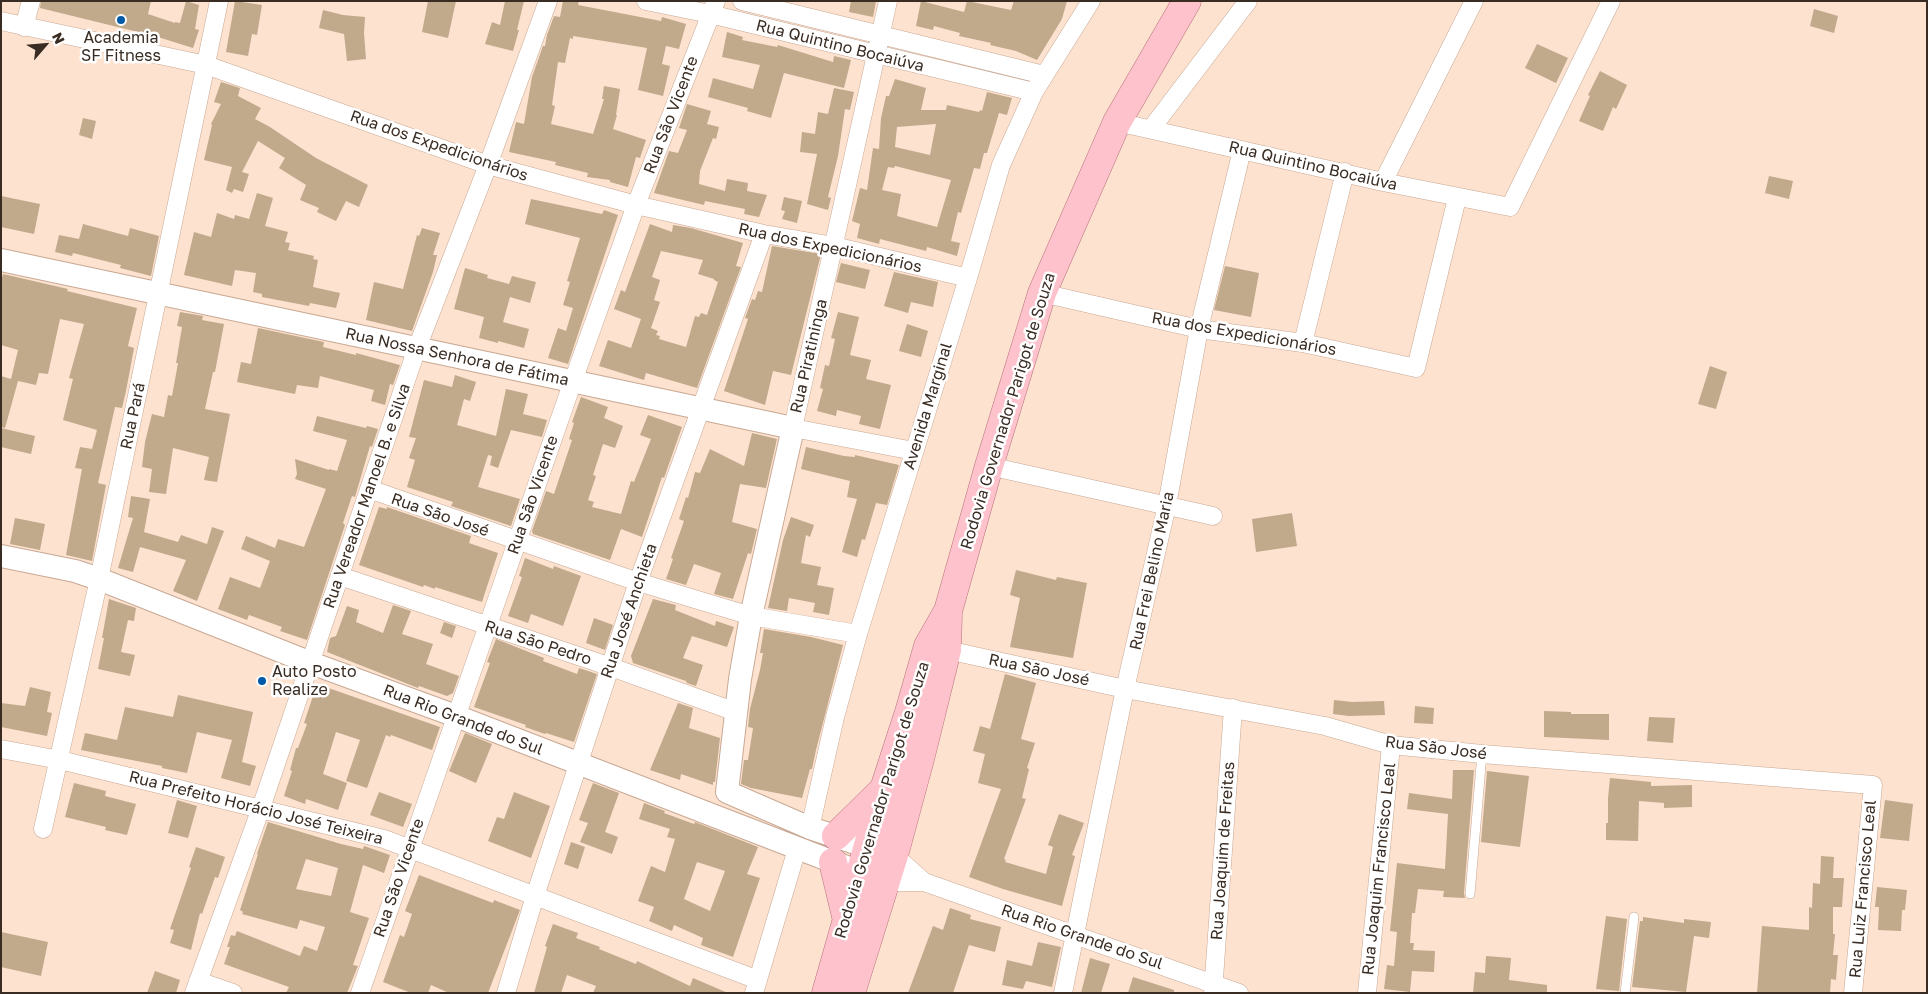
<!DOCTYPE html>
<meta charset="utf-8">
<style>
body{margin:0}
#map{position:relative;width:1928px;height:994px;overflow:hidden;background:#fde2d0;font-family:"Golos Text",sans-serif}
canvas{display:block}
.frame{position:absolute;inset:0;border:2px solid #392c23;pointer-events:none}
.north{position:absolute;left:20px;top:20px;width:50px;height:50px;-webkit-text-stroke:4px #fff;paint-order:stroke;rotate:63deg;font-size:14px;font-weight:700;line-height:20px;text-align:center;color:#392c23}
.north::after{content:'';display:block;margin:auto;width:18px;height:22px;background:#392c23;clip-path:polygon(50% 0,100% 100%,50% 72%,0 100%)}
</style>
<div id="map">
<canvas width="1928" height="994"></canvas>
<div class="frame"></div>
<div class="north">N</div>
</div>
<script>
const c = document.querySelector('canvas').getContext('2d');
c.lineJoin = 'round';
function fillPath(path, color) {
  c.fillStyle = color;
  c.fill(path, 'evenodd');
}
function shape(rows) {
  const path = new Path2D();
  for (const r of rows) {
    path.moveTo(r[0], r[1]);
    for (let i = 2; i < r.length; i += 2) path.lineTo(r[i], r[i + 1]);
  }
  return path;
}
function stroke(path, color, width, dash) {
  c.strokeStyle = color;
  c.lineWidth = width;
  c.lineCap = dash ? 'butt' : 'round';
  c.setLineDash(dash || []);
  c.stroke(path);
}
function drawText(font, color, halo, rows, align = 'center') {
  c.font = font + ' "Golos Text",sans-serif';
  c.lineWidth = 5;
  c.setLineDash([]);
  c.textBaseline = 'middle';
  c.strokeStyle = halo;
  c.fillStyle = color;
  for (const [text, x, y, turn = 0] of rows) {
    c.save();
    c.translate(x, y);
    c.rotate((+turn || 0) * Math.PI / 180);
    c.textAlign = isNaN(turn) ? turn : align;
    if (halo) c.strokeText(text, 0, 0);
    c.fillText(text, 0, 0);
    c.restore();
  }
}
fillPath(shape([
 [41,1,151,1,148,14,175,23,175,22,180,23,186,1,199,5,195,29,199,30,193,48,142,32,142,33,40,8],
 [235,1,262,5,257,35,252,34,248,56,226,52],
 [428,1,456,1,448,38,422,32],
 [505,1,524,1,517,30,519,30,513,51,485,44,492,22,500,25],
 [563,1,579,1,578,5,661,21,662,17,686,24,679,49,666,46,662,64,670,66,663,96,638,90,647,48,573,36,573,39,570,38,565,63,558,62,552,105,555,106,551,124,593,134,604,99,602,99,604,86,620,89,616,115,617,115,613,129,646,140,640,158,636,157,628,187,610,182,610,180,587,177,588,173,555,165,556,162,509,152,516,122,524,124,532,77,543,46,545,46,547,35,554,16,560,17],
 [851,1,876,1,873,17,849,12],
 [921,1,964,12,967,1,1011,10,1014,1,1067,1,1062,19,1037,60,1016,51,990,45,991,43,959,36,960,33,934,26,933,30,916,26],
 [1814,9,1838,16,1834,33,1810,26],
 [323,10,343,15,365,17,364,33,366,59,347,61,344,34,319,28],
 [727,32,743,37,742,40,777,47,778,45,833,62,834,56,851,60,844,88,784,73,771,118,747,111,748,108,708,97,713,78,753,89,760,65,722,57],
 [1537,44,1568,58,1556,83,1525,68],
 [1600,71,1627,85,1616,109,1613,107,1603,131,1579,121,1590,96,1588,95],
 [895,79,926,88,921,110,946,110,947,105,979,112,980,110,982,111,987,92,1012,98,1007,115,999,113,987,153,984,153,980,169,974,168,961,213,958,212,951,241,960,243,957,256,927,247,926,251,880,239,879,244,857,238,860,224,852,221,860,188,867,190,873,148,879,149,881,118,886,96,889,96],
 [936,124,930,155,895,147,897,127],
 [895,166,951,180,937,227,897,216,901,194,882,190,888,167,894,168],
 [221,82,240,88,238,96,261,108,255,119,270,127,316,158,368,185,359,207,346,201,336,221,317,212,319,208,300,200,306,185,279,168,285,158,258,141,242,172,249,174,243,192,234,189,232,193,226,190,232,167,204,160,212,125,211,124,221,104,214,102],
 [834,88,854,92,850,110,845,109,838,156,828,197,831,198,828,210,807,204,817,154,800,152,802,132,815,134,818,112,828,114],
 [687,104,711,111,707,124,719,127,716,139,713,138,700,171,699,184,725,191,727,179,748,183,747,191,767,195,759,217,744,214,745,209,705,201,704,205,654,193,669,151,678,153,687,130,679,128],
 [83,118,96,121,92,139,79,135],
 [1769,176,1793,181,1789,199,1765,193],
 [257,193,273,198,265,226,288,232,285,242,290,243,288,250,314,256,313,259,318,260,313,287,340,293,336,308,310,303,309,306,262,297,262,294,253,292,256,273,235,270,232,286,184,275,194,232,211,237,217,213,234,219,235,215,249,219],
 [1,196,40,204,34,234,1,227],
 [784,197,802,201,797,223,782,219,785,211,781,210],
 [531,199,602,214,604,210,618,215,568,364,548,358,558,328,566,331,573,308,563,305,570,282,567,281,580,238,525,224],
 [83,224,128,236,130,228,159,236,151,276,120,268,121,265,73,253,72,256,55,252,59,235,79,239],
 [650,224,672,232,673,225,691,228,743,243,736,266,741,267,697,388,646,373,644,380,599,366,608,340,631,348,641,319,614,309,621,290,625,292],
 [661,251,703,260,698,274,714,279,714,280,718,282,707,315,701,313,699,317,695,316,686,347,659,339,660,336,656,335,658,331,651,328,660,302,654,300,660,280,652,277],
 [422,228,440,233,433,255,437,255,433,272,412,331,366,320,374,282,403,289,417,235,419,236],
 [772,246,821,254,791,375,773,371,765,405,724,391,748,319,745,318,752,299,755,300,758,291,762,292],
 [841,263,870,270,865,289,836,282],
 [1225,266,1259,273,1251,317,1214,310],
 [465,268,488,275,487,278,509,284,512,276,536,282,530,303,510,297,503,322,529,329,524,348,498,341,498,343,479,338,484,317,454,309],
 [894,272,938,282,933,307,911,302,908,313,884,306],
 [3,274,68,289,67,291,137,308,128,346,134,348,126,391,122,408,115,407,98,483,106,485,92,561,66,555,82,469,75,468,80,447,92,449,97,430,63,420,73,379,69,378,84,324,60,319,48,374,39,373,36,385,18,381,5,428,1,427,1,376,11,379,18,350,1,345,1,281],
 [180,312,203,316,202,320,224,324,215,372,213,372,205,409,230,414,217,482,204,480,209,457,173,448,166,494,149,492,152,469,142,467,145,442,152,414,164,417,168,395,172,396,178,363,176,363,182,327,177,326],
 [838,312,859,317,850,355,871,360,866,379,891,385,880,429,859,424,861,416,837,410,836,416,817,411,823,389,820,388,825,365,829,366,835,339,831,338],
 [907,324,928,331,921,357,899,351],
 [258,328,324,342,323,347,356,355,356,353,400,365,393,385,390,384,385,405,371,401,374,390,320,376,318,388,297,385,295,394,237,382,241,362,251,364],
 [1710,366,1727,372,1716,409,1698,404],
 [455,375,476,382,470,401,464,399,457,425,496,436,506,389,528,394,523,414,547,420,542,437,511,430,498,468,490,465,492,456,488,455,478,487,520,499,511,526,451,506,453,502,407,487,415,460,409,458,416,438,409,437,424,380,452,387],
 [581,397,608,407,604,418,623,426,615,448,603,444,593,475,596,476,588,500,594,502,592,507,621,514,631,481,634,482,651,439,640,435,648,415,682,427,664,478,662,477,642,537,621,529,610,560,533,534,532,531,546,491,554,494,572,440,569,439,574,423,572,422],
 [317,416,366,428,367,426,378,429,372,447,370,446,355,497,352,496,343,523,345,525,307,640,280,631,282,627,249,615,247,620,218,609,230,577,260,588,270,561,241,549,246,536,275,548,278,539,304,547,326,489,295,479,297,474,295,459,329,470,329,469,337,471,347,440,313,431],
 [1,428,35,436,31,454,1,447],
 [752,433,777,439,766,488,740,484,732,522,757,529,751,554,748,553,733,599,714,594,721,573,694,564,686,585,666,579,673,559,671,558,684,521,679,519,686,497,688,498,695,472,700,473,710,449,744,466],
 [806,447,844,456,855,457,855,455,899,465,887,505,876,503,865,540,862,539,857,557,842,552,857,499,847,497,850,481,801,469],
 [131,496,150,499,144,532,178,542,181,535,207,544,212,527,224,531,197,601,173,591,186,560,140,547,133,572,118,568,133,518,128,517],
 [379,507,387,509,387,507,471,536,469,543,498,553,482,602,435,587,435,589,424,585,423,587,359,565],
 [1292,513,1297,546,1256,552,1252,519],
 [791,517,814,525,810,537,806,535,801,563,821,567,817,585,834,588,829,615,813,612,815,603,789,598,787,611,768,608,783,540],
 [15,518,45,524,40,550,10,544],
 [525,558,553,569,554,566,581,576,563,626,531,614,528,623,508,616,522,577,519,576],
 [1016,570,1056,580,1057,577,1087,583,1073,658,1010,647,1020,598,1010,595],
 [109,599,136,608,134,621,128,620,121,652,135,655,130,676,98,669,104,638,102,638],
 [653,599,676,605,675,610,715,626,716,621,734,627,727,647,692,636,683,658,703,665,696,686,687,683,686,681,633,663,631,656],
 [393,605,411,611,402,634,433,644,426,664,459,676,453,693,447,696,419,686,418,688,327,652,330,638,336,636,347,606,359,610,356,622,383,633],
 [594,618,613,625,605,650,586,643],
 [444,622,456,626,452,638,440,633],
 [764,629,811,637,843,645,816,750,812,769,810,769,802,798,751,788,741,784,744,760,748,760,753,728,748,727,750,709,760,670,763,653,760,653],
 [496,639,544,658,543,661,577,674,579,668,597,674,574,742,546,733,545,734,525,727,526,725,474,707,490,663,487,662],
 [1005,674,1036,683,1021,739,1035,743,1027,768,1029,769,1022,798,1026,799,1004,859,1006,860,1005,862,1046,874,1053,847,1048,845,1059,814,1084,823,1072,855,1075,856,1062,906,1003,889,969,877,1001,789,978,783,985,754,973,751,980,726,990,729],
 [317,684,440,727,432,750,391,735,390,737,386,735,367,788,346,781,360,740,336,732,323,774,347,783,338,810,306,799,305,804,284,796,292,771,290,770,296,748,298,748,307,724,304,723],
 [30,687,51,692,47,712,52,713,47,736,1,727,1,703,25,706],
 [178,695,253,712,242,762,256,766,250,786,221,778,232,740,197,732,187,773,162,768,162,766,81,750,85,733,117,740,125,707,173,717],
 [1334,700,1352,702,1384,701,1385,715,1349,716,1333,714],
 [678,703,693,708,689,728,720,738,715,782,713,782,713,785,681,774,680,780,650,770],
 [1415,706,1434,708,1433,724,1414,723],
 [1544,711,1571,712,1571,714,1609,714,1609,740,1544,737],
 [1649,717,1675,718,1673,743,1647,741],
 [465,733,492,744,476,783,449,771],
 [1453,770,1474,770,1464,893,1465,898,1443,897,1444,891,1418,889,1415,913,1412,913,1410,943,1414,943,1413,950,1435,951,1434,972,1412,971,1410,992,1384,989,1387,965,1394,966,1397,932,1390,931,1397,863,1445,869,1448,814,1407,809,1409,793,1452,799],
 [1487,771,1529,776,1520,847,1481,842],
 [1610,778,1651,782,1651,786,1692,785,1692,807,1664,808,1664,803,1639,801,1638,841,1606,840,1606,823,1608,823,1608,798],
 [74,783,106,791,105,796,136,804,127,835,105,830,106,827,65,817],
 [593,783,619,793,605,832,618,837,612,854,580,842,588,823,579,820],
 [379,792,412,804,403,827,370,815],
 [514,792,550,806,531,858,488,841,497,817,504,819],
 [177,800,197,806,188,838,168,833],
 [1885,800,1913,804,1909,841,1880,838],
 [644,803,665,811,664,813,694,824,695,822,758,847,747,874,760,878,733,957,701,945,703,938,674,925,672,931,649,921,654,907,638,901,651,866,665,872,675,839,667,837,670,829,639,819],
 [697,862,725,871,710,911,684,899],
 [268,822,341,844,363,849,364,846,390,855,384,873,363,865,350,912,369,918,353,965,358,966,347,993,286,993,289,987,224,964,230,947,227,947,231,935,235,936,237,931,300,956,304,946,317,951,325,927,300,920,297,929,242,914,243,912,240,910,258,854,257,854],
 [306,859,338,868,331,896,296,889],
 [571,842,585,847,578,869,564,864],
 [196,847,225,857,218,878,215,877,202,914,200,913,191,950,170,943,174,930,170,929,191,868,189,867],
 [1821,856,1834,857,1833,878,1844,878,1842,907,1833,907,1833,934,1835,934,1833,955,1838,955,1836,980,1831,979,1830,993,1757,993,1762,926,1809,930,1809,907,1812,908,1813,883,1820,884],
 [419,875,493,903,494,900,520,910,488,993,449,993,431,985,428,993,411,993,383,982,400,935,404,937,412,914,405,911],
 [1877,887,1907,890,1905,910,1902,910,1901,931,1878,930,1879,907,1875,907],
 [950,908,971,915,970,919,1001,927,995,952,969,945,953,993,908,993,933,926,943,930],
 [1606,916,1627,919,1619,991,1596,989],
 [1643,917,1684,923,1684,919,1711,922,1709,938,1694,936,1686,992,1632,987,1640,921,1643,921],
 [553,924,578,933,576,938,600,947,599,949,636,964,637,961,690,986,693,978,728,993,593,993,596,986,567,975,561,993,534,993,547,947,545,946],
 [1,932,48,942,41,976,1,967],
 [1038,942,1061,947,1052,987,1026,981,1023,989,1002,985,1007,960,1032,966],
 [1486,956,1511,958,1509,980,1547,985,1547,993,1473,993,1475,972,1485,973],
 [1090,958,1110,964,1101,993,1081,993],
 [155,971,180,980,176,993,147,993],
 [1133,977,1174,990,1174,993,1128,993]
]), '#c1a98c');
const service = shape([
 [1470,894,1482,754],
 [1625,993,1634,917]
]);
const minor = shape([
 [646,1,710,14,1034,92],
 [742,1,1044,75],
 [888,1,793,428,914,451],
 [1,21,206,65,488,165,636,205,764,234,834,246,968,278],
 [24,27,31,1],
 [1117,122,1383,182,1510,207,1611,1],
 [1151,129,1248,1],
 [1383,182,1474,1],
 [1042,293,1199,329,1303,343,1416,368,1457,198],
 [1303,343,1345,172],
 [989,466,1213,516],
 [369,489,638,582,751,616,858,634],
 [340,576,611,667,736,712],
 [947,650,1125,689,1325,726,1391,745,1482,754,1873,785,1853,993],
 [1,749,60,760,384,839,758,980],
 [810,828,835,717,858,634,968,278,1001,165,1034,92,1091,1],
 [43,829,99,579,219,1],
 [894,855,924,882],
 [885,882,924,882,1239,993],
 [198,981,233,993],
 [194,993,261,808,417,348,488,165,548,1],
 [360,993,573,381,636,205,716,1],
 [506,993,535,896,638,582,764,234],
 [754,993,797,849],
 [1063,993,1125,689,1167,505,1199,329,1242,150],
 [1213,993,1233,708],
 [1367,993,1391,745]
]);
const tertiary = shape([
 [1,260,793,428,751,616,740,679,727,792,810,828,883,852],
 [1,556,75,571,99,579,311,663,456,716,849,868]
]);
const primary = shape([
 [836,836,883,790],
 [833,862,846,916],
 [826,993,884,789,910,709,928,646,948,611,989,466,1042,293,1117,122,1187,1],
 [851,993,894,855,920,759,947,650,948,613]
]);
stroke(service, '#c8a893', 10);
stroke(minor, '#c8a893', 19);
stroke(tertiary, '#c8a893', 24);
stroke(primary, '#b8737b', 29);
stroke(service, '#fff', 9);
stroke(minor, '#fff', 18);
stroke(tertiary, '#fff', 22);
stroke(primary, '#fec2cc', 28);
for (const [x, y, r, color] of [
 [121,20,5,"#005aa7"],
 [262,681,5,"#005aa7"]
]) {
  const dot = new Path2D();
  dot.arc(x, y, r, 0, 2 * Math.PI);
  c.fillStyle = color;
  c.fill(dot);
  stroke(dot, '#fff', 2);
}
drawText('16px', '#392c23', '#fff', [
 ["Academia",121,38],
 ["SF Fitness",121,56],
 ["Auto Posto",272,672,"left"],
 ["Realize",272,690,"left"]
]);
drawText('16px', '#392c23', '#fff', [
 ["Rua Quintino Bocaiúva",840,46,14],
 ["Rua São Vicente",671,115,-69],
 ["Rua dos Expedicionários",439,146,19],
 ["Rua Quintino Bocaiúva",1313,166,13],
 ["Rua dos Expedicionários",830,248,12],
 ["Rua dos Expedicionários",1244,334,10],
 ["Rua Piratininga",809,356,-77],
 ["Rua Nossa Senhora de Fátima",457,357,12],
 ["Avenida Marginal",928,406,-73],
 ["Rodovia Governador Parigot de Souza",1008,411,-73],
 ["Rua Pará",133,416,-78],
 ["Rua São Vicente",533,495,-71],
 ["Rua Vereador Manoel B. e Silva",367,496,-71],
 ["Rua São José",440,515,19],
 ["Rua Frei Belino Maria",1152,571,-78],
 ["Rua José Anchieta",629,611,-71],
 ["Rua São Pedro",538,643,18],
 ["Rua São José",1039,670,12],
 ["Rua Rio Grande do Sul",463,720,21],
 ["Rua São José",1436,748,7],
 ["Rodovia Governador Parigot de Souza",882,800,-73],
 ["Rua Prefeito Horácio José Teixeira",256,808,14],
 ["Rua Joaquim de Freitas",1223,851,-86],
 ["Rua Joaquim Francisco Leal",1379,869,-84],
 ["Rua São Vicente",399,878,-71],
 ["Rua Luiz Francisco Leal",1863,889,-85],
 ["Rua Rio Grande do Sul",1082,937,19]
]);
</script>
